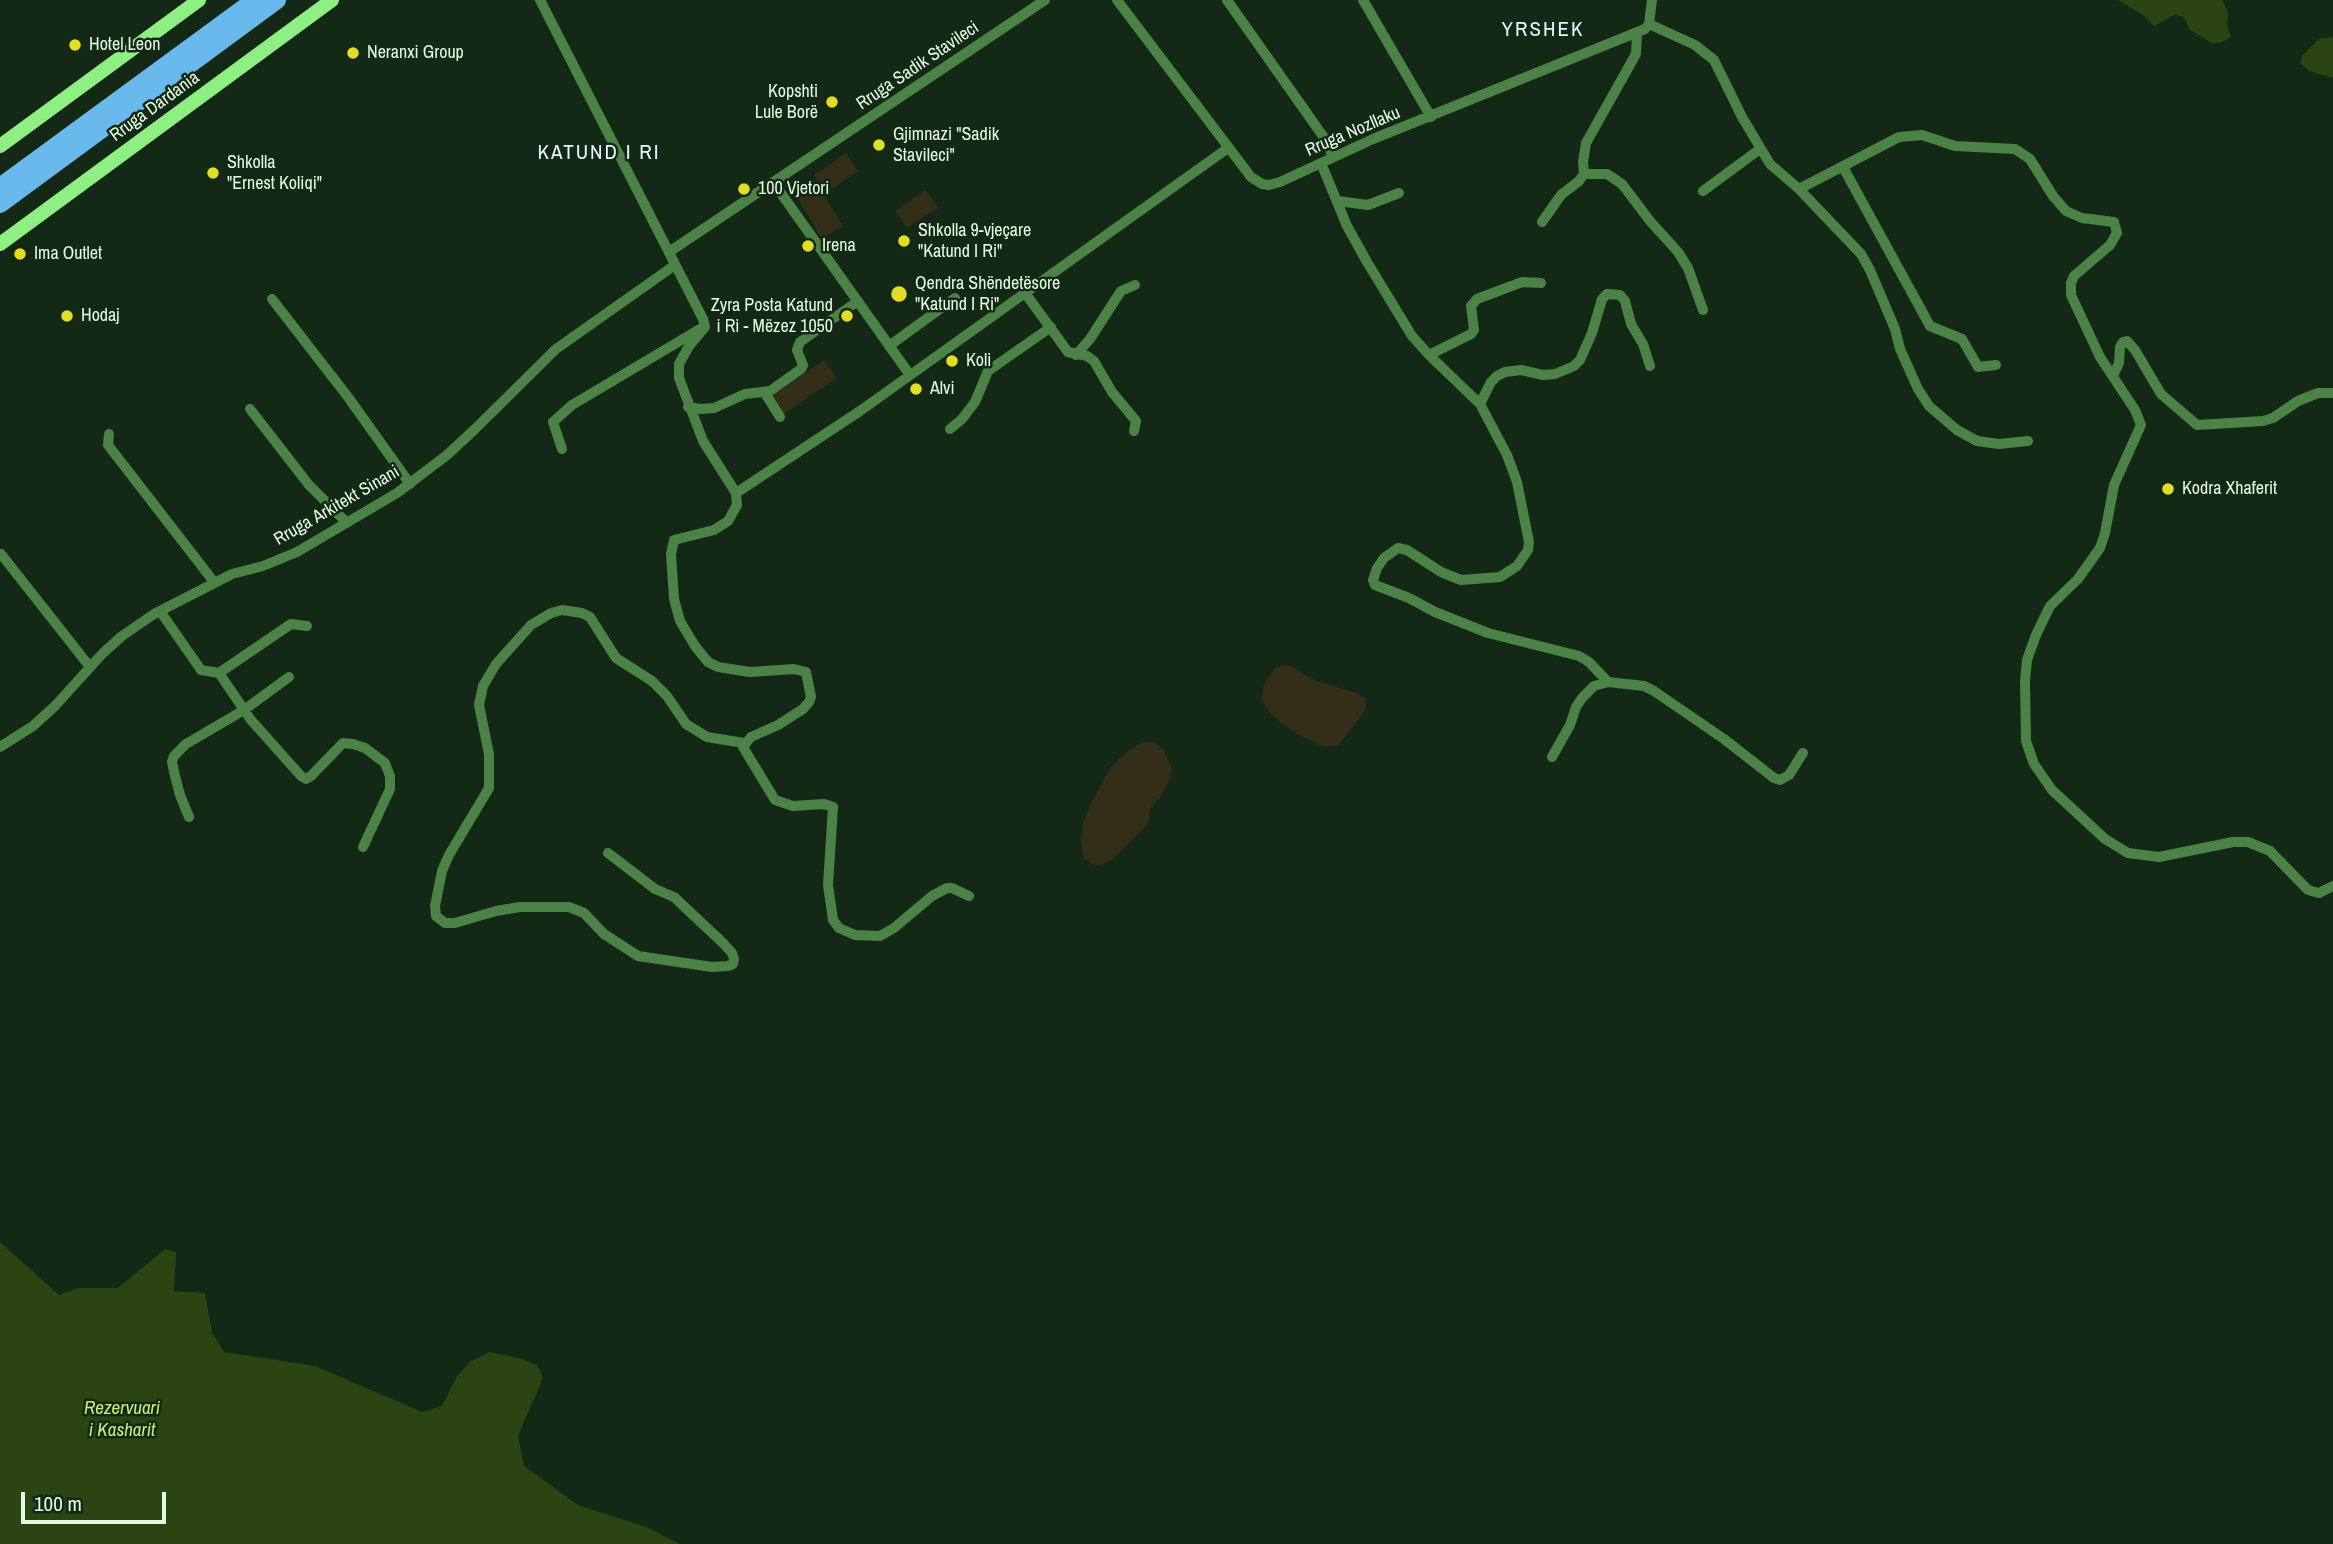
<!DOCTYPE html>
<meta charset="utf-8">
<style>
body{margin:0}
#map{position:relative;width:2333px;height:1544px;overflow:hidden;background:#142915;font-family:"Archivo Narrow",sans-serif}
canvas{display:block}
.scale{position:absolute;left:21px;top:1492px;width:145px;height:32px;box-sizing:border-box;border:4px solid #e1fbe0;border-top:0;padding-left:9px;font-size:21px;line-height:24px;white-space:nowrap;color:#e1fbe0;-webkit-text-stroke:5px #142915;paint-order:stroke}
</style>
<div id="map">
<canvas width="2333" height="1544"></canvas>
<div class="scale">100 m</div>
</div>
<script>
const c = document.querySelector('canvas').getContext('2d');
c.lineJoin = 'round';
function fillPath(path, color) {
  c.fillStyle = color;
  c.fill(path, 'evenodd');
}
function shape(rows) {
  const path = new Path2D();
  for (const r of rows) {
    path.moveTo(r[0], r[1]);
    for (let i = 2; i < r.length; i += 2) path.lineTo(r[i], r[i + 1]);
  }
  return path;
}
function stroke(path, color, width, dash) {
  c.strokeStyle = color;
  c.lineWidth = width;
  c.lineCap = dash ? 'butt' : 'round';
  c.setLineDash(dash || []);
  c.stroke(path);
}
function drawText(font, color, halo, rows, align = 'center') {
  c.font = font + ' "Archivo Narrow",sans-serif';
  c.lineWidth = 5;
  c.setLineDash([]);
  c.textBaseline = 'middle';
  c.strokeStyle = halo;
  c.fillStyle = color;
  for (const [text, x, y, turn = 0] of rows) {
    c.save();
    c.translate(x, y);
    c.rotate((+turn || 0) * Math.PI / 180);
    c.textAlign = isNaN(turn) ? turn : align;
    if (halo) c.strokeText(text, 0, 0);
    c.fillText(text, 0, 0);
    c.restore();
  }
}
fillPath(shape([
 [846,153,858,171,826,193,814,175],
 [815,181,843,226,822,239,795,194],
 [926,190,938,208,907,228,895,211],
 [824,360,837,378,782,415,770,397],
 [1286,664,1316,681,1357,693,1364,698,1367,708,1338,746,1322,746,1297,734,1274,717,1264,705,1262,699,1264,684,1275,668],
 [1143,742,1154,742,1164,750,1172,769,1169,782,1159,799,1150,809,1148,824,1114,858,1104,864,1094,865,1084,858,1081,843,1083,824,1090,805,1111,767,1129,750]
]), '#322e18');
fillPath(shape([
 [2118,0,2222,0,2228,12,2227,25,2231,37,2222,42,2212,43,2190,30,2184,17,2174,15,2154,26,2144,16],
 [2333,37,2333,78,2309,71,2300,63,2302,56,2319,39],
 [0,1242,59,1295,78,1288,118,1288,165,1249,176,1252,174,1291,205,1293,212,1333,224,1352,315,1366,422,1412,442,1406,457,1376,470,1362,489,1352,519,1358,537,1365,543,1378,518,1436,524,1466,578,1505,649,1528,679,1544,0,1544]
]), '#2b4412');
stroke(shape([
 [540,0,703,319,705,327,689,346,679,364,679,378,703,441,736,493,737,505,728,521,714,530,674,540,671,554,674,599,680,621,695,646,708,662,718,667,750,672,794,669,806,672,811,697,809,702,803,709,778,725,751,737,743,747,775,800,793,806,824,804,833,807,828,885,833,920,839,928,855,935,880,936,894,928,932,896,947,888,952,888,969,896],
 [1117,0,1251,177,1262,184,1269,185,1280,182,1373,139,1645,29,1649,24,1652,0],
 [1227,0,1325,139,1333,157],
 [1363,0,1431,117],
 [1649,24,1695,45,1714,60,1742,117,1770,164,1799,189,1861,254,1870,270,1895,329,1900,349,1918,389,1929,406,1957,430,1977,441,1999,444,2028,441],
 [1321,163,1347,226,1367,262,1412,336,1429,355,1471,334,1474,330,1471,306,1477,299,1522,282,1541,283],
 [1843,167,1930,326,1962,339,1978,367,1996,365],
 [1584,174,1607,174,1622,184,1650,221,1678,252,1688,268,1703,310],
 [773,182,910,375],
 [1799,189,1899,137,1922,135,1955,146,2015,149,2030,159,2053,196,2066,211,2082,218,2114,222,2117,233,2110,245,2074,276,2071,283,2071,295,2100,357,2135,410,2141,425,2114,485,2105,533,2100,548,2078,579,2050,606,2036,635,2027,660,2025,681,2026,741,2034,764,2052,790,2105,839,2128,853,2159,857,2233,842,2248,842,2270,851,2308,890,2319,893,2333,886],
 [1703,191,1760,149],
 [1338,201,1368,205,1399,193],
 [1542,222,1561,195,1579,181,1584,174,1583,162,1586,143,1636,54,1637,32],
 [669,252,1045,0],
 [1025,293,1068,352,1087,356,1094,361,1112,392,1136,421,1134,431],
 [272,299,348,397,410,484],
 [889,346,955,298],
 [1076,355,1090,339,1121,291,1135,285],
 [1429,355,1480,404,1507,455,1517,482,1529,542,1528,550,1517,566,1500,577,1461,580,1441,572,1407,550,1398,548,1384,558,1377,568,1373,580,1375,585,1409,598,1435,612,1488,633,1579,656,1589,662,1608,682],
 [2113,376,2119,363,2120,347,2123,342,2127,341,2135,350,2161,394,2197,425,2263,421,2273,418,2298,401,2318,393,2333,393],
 [765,393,780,417],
 [1480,404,1491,382,1497,376,1505,372,1521,370,1543,375,1555,374,1574,366,1580,360,1592,333,1602,299,1607,294,1620,295,1625,301,1631,324,1643,344,1650,366],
 [688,407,701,409,714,408,745,394,770,391,801,369,803,365,797,350,800,342,858,301],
 [250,409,309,485,347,523],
 [950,429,962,419,975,402,988,371,1051,327],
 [109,434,108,445,214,582],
 [562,449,553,422,572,405,700,329],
 [736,493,860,411,1228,148],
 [1,554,90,667],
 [160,611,201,670,219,673,251,720,301,776,306,779,311,776,343,743,353,744,365,748,385,763,390,776,390,789,363,847],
 [219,673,291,624,307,626],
 [0,747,33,726,55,706,103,653,122,636,154,614,232,574,263,566,297,552,397,493,447,455,474,430,556,349,675,265],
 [1552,757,1570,725,1576,707,1582,698,1594,686,1608,682,1644,686,1654,691,1724,739,1774,778,1780,780,1789,775,1803,753],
 [189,817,180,795,175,776,172,762,174,756,186,744,244,710,289,677],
 [608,853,655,889,674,897,723,943,732,953,734,959,733,964,728,966,712,967,638,956,604,934,584,913,569,907,520,907,496,911,455,923,445,923,436,916,435,906,442,871,449,855,489,788,489,754,479,705,483,686,496,664,531,625,551,613,562,610,582,613,590,617,616,658,652,681,667,696,686,724,707,737,744,743]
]), '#4b8245', 10);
stroke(shape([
 [0,146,199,0],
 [0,244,332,0]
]), '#8eef83', 14);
stroke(shape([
 [0,187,255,0],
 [0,204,277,0]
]), '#6ab9ec', 18);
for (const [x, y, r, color] of [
 [75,45,7,"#e3de25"],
 [353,53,7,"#e3de25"],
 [832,102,7,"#e3de25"],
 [879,145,7,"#e3de25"],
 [213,173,7,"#e3de25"],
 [744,189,7,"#e3de25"],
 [904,241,7,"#e3de25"],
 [808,246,7,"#e3de25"],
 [20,254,7,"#e3de25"],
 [899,294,9,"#e3de25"],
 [67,316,7,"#e3de25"],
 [847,316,7,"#e3de25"],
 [952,361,7,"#e3de25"],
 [916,389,7,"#e3de25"],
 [2168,489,7,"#e3de25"]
]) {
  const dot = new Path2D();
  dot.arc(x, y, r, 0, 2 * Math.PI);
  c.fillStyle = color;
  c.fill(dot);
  stroke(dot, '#142915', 2.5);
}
drawText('18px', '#e1fbe0', '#142915', [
 ["Hotel Leon",89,45],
 ["Neranxi Group",367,53],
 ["Kopshti",818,92,"right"],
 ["Lule Borë",818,113,"right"],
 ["Gjimnazi \"Sadik",893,135],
 ["Stavileci\"",893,156],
 ["Shkolla",227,163],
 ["\"Ernest Koliqi\"",227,184],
 ["100 Vjetori",758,189],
 ["Shkolla 9-vjeçare",918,231],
 ["\"Katund I Ri\"",918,252],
 ["Irena",822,246],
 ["Ima Outlet",34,254],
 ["Qendra Shëndetësore",915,284],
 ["\"Katund I Ri\"",915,305],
 ["Zyra Posta Katund",833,306,"right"],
 ["i Ri - Mëzez 1050",833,327,"right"],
 ["Hodaj",81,316],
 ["Koli",966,361],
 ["Alvi",930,389],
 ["Kodra Xhaferit",2182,489]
], 'left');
drawText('18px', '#e1fbe0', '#142915', [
 ["Rruga Sadik Stavileci",918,66,-34],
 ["Rruga Dardania",155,107,-36],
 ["Rruga Nozllaku",1353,132,-23],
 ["Rruga Arkitekt Sinani",337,506,-30]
]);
drawText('italic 19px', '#c7ee7b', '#142915', [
 ["Rezervuari",122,1409],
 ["i Kasharit",122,1431]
]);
c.letterSpacing = '2px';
drawText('21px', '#e2f5fb', '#142915', [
 ["YRSHEK",1543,30],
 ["KATUND I RI",599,153]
]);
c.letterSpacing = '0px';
</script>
